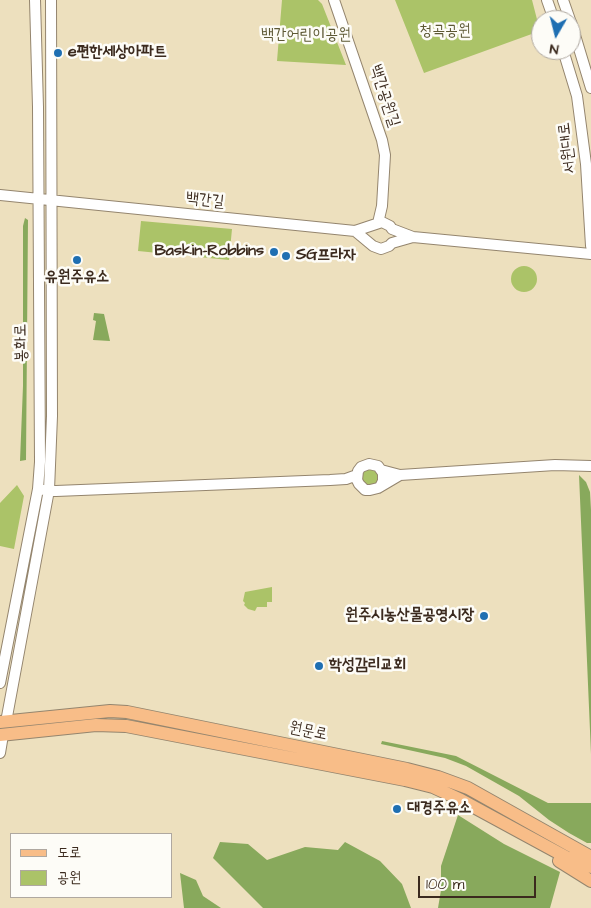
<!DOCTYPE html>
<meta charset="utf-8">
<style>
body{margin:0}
#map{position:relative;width:591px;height:908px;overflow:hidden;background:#ede0be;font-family:"Architects Daughter","Poor Story",sans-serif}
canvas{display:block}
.legend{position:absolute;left:10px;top:833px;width:162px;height:65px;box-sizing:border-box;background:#fdfcf7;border:1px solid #afa8a0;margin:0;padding:6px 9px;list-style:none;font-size:15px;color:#3b2a1e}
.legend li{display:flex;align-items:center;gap:10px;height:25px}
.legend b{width:25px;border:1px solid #afa8a0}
.north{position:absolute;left:531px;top:10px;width:50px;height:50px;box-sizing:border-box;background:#fdfcf7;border:1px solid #afa8a0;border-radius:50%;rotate:188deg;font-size:14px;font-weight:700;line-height:20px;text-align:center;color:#3b2a1e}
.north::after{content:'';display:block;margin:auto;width:18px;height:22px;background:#1f6fb2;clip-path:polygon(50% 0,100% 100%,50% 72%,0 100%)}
.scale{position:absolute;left:418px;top:876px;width:118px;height:22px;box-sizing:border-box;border:2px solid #3b2a1e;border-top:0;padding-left:6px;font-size:15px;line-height:18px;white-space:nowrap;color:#3b2a1e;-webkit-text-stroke:4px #fdfcf7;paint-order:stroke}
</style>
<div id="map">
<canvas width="591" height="908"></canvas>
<ul class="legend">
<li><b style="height:6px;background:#f8bd88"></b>도로</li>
<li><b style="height:14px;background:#abc368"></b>공원</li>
</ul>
<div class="north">N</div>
<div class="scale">100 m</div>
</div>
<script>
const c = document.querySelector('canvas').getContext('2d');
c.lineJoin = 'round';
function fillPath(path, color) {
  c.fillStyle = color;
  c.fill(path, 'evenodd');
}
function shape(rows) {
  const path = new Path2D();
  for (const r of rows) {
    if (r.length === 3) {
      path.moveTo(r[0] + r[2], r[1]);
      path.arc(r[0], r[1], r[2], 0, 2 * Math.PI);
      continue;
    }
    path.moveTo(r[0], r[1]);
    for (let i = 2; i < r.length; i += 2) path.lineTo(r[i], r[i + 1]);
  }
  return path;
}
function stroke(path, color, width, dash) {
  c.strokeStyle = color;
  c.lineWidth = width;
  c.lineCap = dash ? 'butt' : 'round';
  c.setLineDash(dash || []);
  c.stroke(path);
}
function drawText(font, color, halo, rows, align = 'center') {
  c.font = font + ' "Architects Daughter","Poor Story",sans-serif';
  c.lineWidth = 5;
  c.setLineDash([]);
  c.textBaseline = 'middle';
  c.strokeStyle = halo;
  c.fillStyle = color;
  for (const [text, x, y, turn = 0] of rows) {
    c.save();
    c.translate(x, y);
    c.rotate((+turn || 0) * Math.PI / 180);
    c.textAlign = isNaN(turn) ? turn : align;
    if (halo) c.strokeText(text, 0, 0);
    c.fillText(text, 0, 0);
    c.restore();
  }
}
fillPath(shape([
 [282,0,318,0,322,4,346,65,277,61],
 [395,0,532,0,540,31,424,73],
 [141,221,232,229,229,260,138,251],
 [524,279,13],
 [370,468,378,472,378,483,370,487,362,482,362,473],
 [17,485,24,496,14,549,0,546,0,503],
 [272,587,272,602,267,602,267,607,257,607,255,611,248,609,244,605,245,603,243,601,245,592]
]), '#abc368');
fillPath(shape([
 [25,218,28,220,26,460,20,461,23,386,23,226],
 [94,313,104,314,110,341,93,340,96,321,93,320],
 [579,475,586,482,590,492,591,510,591,754],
 [382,741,456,756,548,803,591,803,591,843,587,843,569,833,549,820,519,796,466,766,445,758,381,744],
 [458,815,504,844,560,872,550,908,438,908,441,890,441,866],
 [220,842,248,844,267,860,305,847,338,850,345,842,380,861,402,884,411,908,263,908,213,858],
 [180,873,196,880,203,896,221,908,184,908]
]), '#88a95c');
const minor = shape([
 [334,0,382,140,385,155,382,206,378,223],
 [547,0,554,20],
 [563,0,570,20],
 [571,22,591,88],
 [563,50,577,96,586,164,591,246],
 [0,195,355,231,382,222,390,226,392,229,413,237,591,254],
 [355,231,373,246,381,249,389,246,392,243,413,237],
 [381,470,400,475,555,465,591,466],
 [381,485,383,481,383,473,378,466,369,464,361,467,358,471,357,480,359,484,365,490,370,490,378,488,400,475],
 [44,490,56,491,330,480,346,479,357,475],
 [0,683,38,489,40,462,38,107,35,0],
 [6,722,49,490,52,416,51,0],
 [0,753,3,735]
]);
const major = shape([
 [0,722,110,711,127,712,407,769,438,777,468,788,591,857],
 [0,735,96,725,126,726,405,780,433,787,461,800,566,857,591,867],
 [559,861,591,881]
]);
stroke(minor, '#94856e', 12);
stroke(major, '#94856e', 14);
stroke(minor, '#fff', 10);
stroke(major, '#f8bd88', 12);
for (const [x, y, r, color] of [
 [58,53,5,"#1f6fb2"],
 [274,252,5,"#1f6fb2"],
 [286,256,5,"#1f6fb2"],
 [77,260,5,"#1f6fb2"],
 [484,616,5,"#1f6fb2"],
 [319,666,5,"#1f6fb2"],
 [397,809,5,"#1f6fb2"]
]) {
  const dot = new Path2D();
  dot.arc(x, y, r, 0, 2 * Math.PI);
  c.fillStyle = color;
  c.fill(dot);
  stroke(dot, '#fdfcf7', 2);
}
drawText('16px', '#5d5834', '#fdfcf7', [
 ["청곡공원",445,32],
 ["백간어린이공원",306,36]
]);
drawText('bold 16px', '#3b2a1e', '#fdfcf7', [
 ["e편한세상아파트",68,53],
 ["Baskin-Robbins",264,252,"right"],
 ["SG프라자",296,256],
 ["유원주유소",77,278,"center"],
 ["원주시농산물공영시장",474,616,"right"],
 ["학성감리교회",329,666],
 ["대경주유소",407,809]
], 'left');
drawText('16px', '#3b2a1e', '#fdfcf7', [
 ["백간공원길",384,96,72],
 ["서원대로",568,148,-97],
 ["백간길",205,201,6],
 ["봉화로",22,343,-91],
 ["원문로",308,732,12]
]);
</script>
